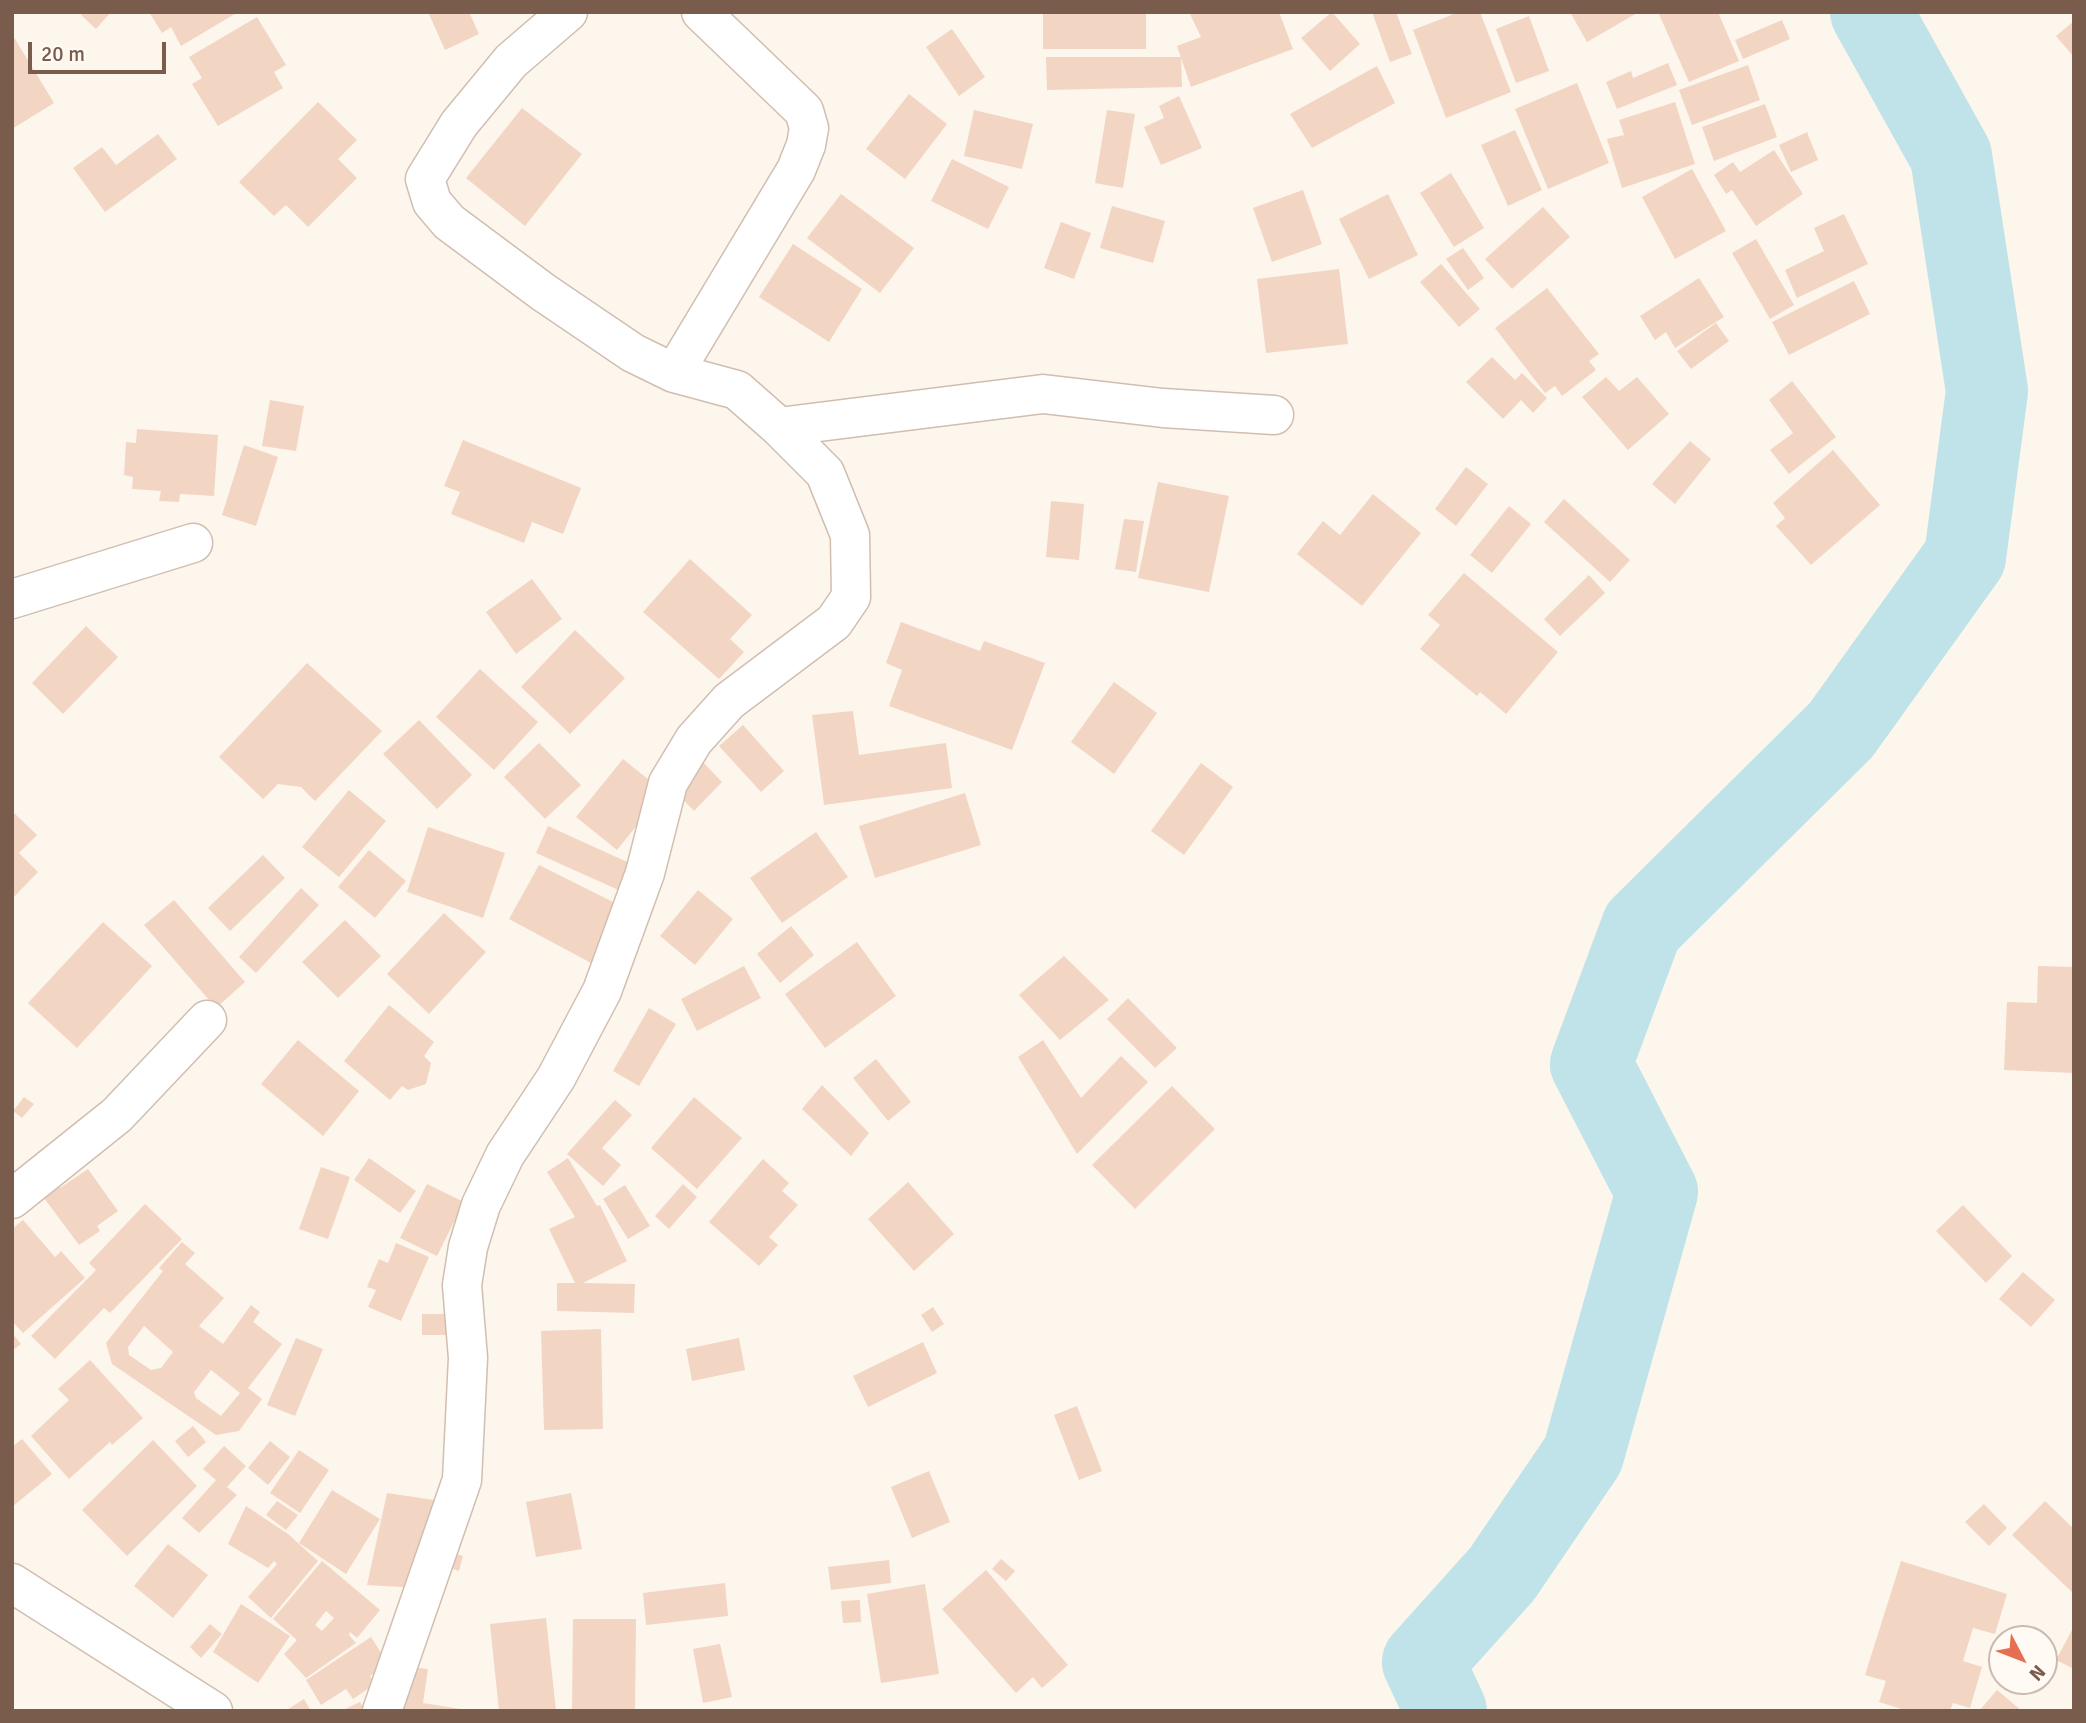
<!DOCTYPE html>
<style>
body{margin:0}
#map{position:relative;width:2086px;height:1723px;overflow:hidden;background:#fdf6ec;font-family:Signika,sans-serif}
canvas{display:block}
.frame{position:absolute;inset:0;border:14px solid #7a5c4d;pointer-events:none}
.north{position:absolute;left:1988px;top:1625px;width:70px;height:70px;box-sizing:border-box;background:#fffaf3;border:2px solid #cabbb1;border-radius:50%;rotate:132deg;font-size:19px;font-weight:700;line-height:28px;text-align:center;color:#7a5c4d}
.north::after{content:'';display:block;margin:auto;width:24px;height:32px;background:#e76f51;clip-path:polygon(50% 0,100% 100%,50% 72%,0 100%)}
.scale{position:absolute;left:28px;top:42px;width:138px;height:32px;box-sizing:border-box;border:4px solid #7a5c4d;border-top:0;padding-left:9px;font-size:21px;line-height:24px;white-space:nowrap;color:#7a5c4d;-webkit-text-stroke:5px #fffaf3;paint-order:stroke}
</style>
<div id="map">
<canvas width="2086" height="1723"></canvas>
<div class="frame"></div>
<div class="north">N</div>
<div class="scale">20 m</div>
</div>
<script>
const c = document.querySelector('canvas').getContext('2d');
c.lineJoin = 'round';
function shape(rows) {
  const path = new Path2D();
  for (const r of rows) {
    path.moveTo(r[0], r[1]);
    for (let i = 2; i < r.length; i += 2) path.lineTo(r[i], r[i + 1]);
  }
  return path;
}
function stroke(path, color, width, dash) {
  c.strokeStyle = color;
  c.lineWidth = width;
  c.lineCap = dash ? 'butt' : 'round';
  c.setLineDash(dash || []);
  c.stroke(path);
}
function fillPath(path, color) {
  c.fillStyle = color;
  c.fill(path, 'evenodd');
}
stroke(shape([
 [1446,1711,1423,1662,1502,1574,1583,1455,1657,1192,1591,1064,1642,927,1841,730,1965,557,1987,391,1951,156,1871,12]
]), '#bfe3e8', 82);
fillPath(shape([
 [84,12,111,12,96,29,81,15],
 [149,12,238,12,181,46,171,27,162,33],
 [428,12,469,12,479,34,445,50],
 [1043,12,1146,12,1146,49,1043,49],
 [1189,12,1279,12,1293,49,1191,87,1177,46,1201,37],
 [1332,12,1360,44,1330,71,1301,38],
 [1372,12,1396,12,1412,54,1390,62],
 [1459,12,1480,12,1511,92,1446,118,1413,30],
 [1570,12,1639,12,1587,42],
 [1658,12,1718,12,1739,61,1689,82],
 [1529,16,1549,71,1516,83,1496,29],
 [257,17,286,65,274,72,283,88,218,126,192,84,202,78,189,57],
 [1782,20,1790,39,1743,59,1735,40],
 [2074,21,2074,57,2056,36],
 [952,29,985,77,959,96,926,47],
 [12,34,54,103,12,129],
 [1046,57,1181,57,1182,87,1047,90],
 [1668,63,1677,85,1617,109,1606,82,1631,71,1633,78],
 [1748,65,1760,100,1692,125,1679,90],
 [1377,66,1395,103,1312,148,1290,114],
 [1577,83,1609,163,1548,189,1515,109],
 [909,94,947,124,905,179,866,149],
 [1179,96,1202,148,1161,165,1144,127,1164,118,1159,106],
 [318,102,357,140,338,159,357,178,308,227,286,205,274,216,239,182],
 [1675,102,1695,164,1622,188,1607,139,1624,135,1619,120],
 [1765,104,1777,137,1714,161,1702,127],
 [522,108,582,154,525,226,466,178],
 [974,110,1033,124,1022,169,964,156],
 [1107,110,1135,114,1123,188,1095,183],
 [1515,130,1542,190,1508,206,1481,145],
 [1807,132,1818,160,1791,172,1779,145],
 [158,134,177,159,105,212,73,168,102,147,116,165],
 [1774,150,1803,194,1756,226,1732,190,1726,194,1714,175,1733,162,1740,172],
 [952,159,1009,187,988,229,931,201],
 [1692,169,1726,231,1675,259,1642,197],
 [1451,173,1484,228,1454,247,1420,193],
 [1303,190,1322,244,1272,262,1253,208],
 [841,194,914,248,880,293,807,238],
 [1388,194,1418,255,1369,279,1339,219],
 [1112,206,1165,221,1153,263,1100,248],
 [1543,207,1570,237,1512,289,1485,259],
 [1844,214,1868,264,1797,298,1785,270,1824,251,1814,228],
 [1061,222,1091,233,1074,279,1044,268],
 [1756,239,1794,305,1770,319,1732,253],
 [793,244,862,289,829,342,759,297],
 [1463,248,1484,278,1468,290,1446,259],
 [1441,264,1480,309,1459,327,1420,282],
 [1339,269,1348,344,1266,353,1257,279],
 [1699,278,1724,317,1675,348,1666,332,1655,340,1640,316],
 [1854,281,1870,314,1789,355,1772,322],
 [1547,288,1599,354,1589,361,1596,370,1562,396,1555,386,1545,393,1495,328],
 [1716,323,1729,341,1691,369,1677,351],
 [1492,357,1515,380,1522,373,1547,398,1533,413,1521,400,1503,419,1466,382],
 [1606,377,1619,391,1637,377,1669,414,1628,450,1582,397],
 [1792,381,1836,437,1789,474,1770,450,1793,433,1769,400],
 [270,400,304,406,296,451,262,446],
 [137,429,218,435,214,496,180,494,179,502,159,501,161,491,132,489,133,477,124,475,126,442,136,443],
 [463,440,581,488,563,534,532,522,524,543,451,514,460,492,444,486],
 [1690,441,1711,459,1675,504,1652,484],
 [244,445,278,457,256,526,222,515],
 [1833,450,1880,505,1811,565,1776,526,1785,518,1773,503],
 [1466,467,1488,484,1456,526,1435,509],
 [1158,482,1229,496,1209,592,1138,578],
 [1373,494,1421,533,1362,606,1297,554,1323,521,1340,535],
 [1564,499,1630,560,1610,582,1544,522],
 [1051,501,1084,504,1079,560,1046,557],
 [1509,506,1531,524,1492,573,1470,555],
 [1124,519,1144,521,1136,572,1115,569],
 [690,559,752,615,730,639,744,652,719,679,643,612],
 [1464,573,1558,652,1506,714,1480,692,1477,696,1420,649,1440,625,1428,615],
 [1589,575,1605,593,1560,636,1544,619],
 [532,579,562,619,516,654,486,612],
 [901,622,980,651,984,641,1045,663,1012,750,889,706,902,670,886,663],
 [86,626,118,657,63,714,32,683],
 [575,630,625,678,570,734,521,687],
 [307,663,382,731,315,801,301,787,278,784,263,799,219,757],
 [480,669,538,722,494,770,436,717],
 [1114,682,1157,713,1114,774,1071,742],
 [853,711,859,755,946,743,952,788,824,805,812,715],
 [419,720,472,775,437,809,383,754],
 [743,725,784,771,761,792,719,746],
 [539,743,581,785,545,819,504,777],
 [623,759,664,792,617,850,576,817],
 [700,759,722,782,694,811,670,786],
 [1201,763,1233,787,1184,855,1151,831],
 [349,790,386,821,339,877,302,847],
 [965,793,981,845,875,878,859,826],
 [12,811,37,835,19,853,38,872,12,899],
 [548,826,636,866,623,892,536,853],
 [428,827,505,853,483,918,407,892],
 [816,832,848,877,782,923,750,878],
 [369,850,406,881,375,918,338,887],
 [263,855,285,878,230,931,208,908],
 [539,865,621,906,591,963,509,919],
 [301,888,319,905,256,973,239,957],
 [698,890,733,919,695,965,660,936],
 [174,900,245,982,216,1008,144,925],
 [444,913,486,952,429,1014,387,974],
 [345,920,381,956,338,998,302,962],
 [103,922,152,966,77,1048,28,1003],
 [791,926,814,955,780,983,757,954],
 [857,942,896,996,825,1048,785,994],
 [1064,956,1109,1000,1060,1040,1019,995],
 [744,966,761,998,697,1031,681,999],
 [2038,966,2074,967,2074,1073,2004,1070,2007,1002,2037,1003],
 [1128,998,1177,1048,1155,1068,1107,1019],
 [389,1005,434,1042,424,1056,431,1063,426,1084,408,1090,402,1086,390,1100,344,1061],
 [649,1008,676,1024,639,1086,613,1071],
 [298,1040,359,1091,323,1136,261,1084],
 [1043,1040,1081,1098,1121,1056,1148,1082,1077,1154,1018,1057],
 [876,1059,911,1102,888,1121,853,1078],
 [822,1085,869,1133,851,1156,802,1109],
 [1172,1086,1215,1129,1135,1209,1092,1165],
 [24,1097,34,1104,22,1118,13,1111],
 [694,1097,742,1138,697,1189,651,1148],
 [615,1100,632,1115,602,1148,621,1165,603,1186,567,1154],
 [369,1158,416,1191,400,1213,354,1180],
 [568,1158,597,1206,600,1205,627,1261,583,1283,635,1284,634,1313,557,1311,557,1283,575,1283,549,1229,575,1217,547,1172],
 [763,1159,789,1183,782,1191,798,1205,769,1237,778,1245,759,1266,709,1222],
 [321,1167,350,1177,328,1239,299,1229],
 [88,1169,118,1211,97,1226,100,1231,79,1245,41,1194,57,1184,60,1188],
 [908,1182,954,1234,914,1271,868,1219],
 [427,1184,464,1202,437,1256,400,1238],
 [683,1184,697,1197,669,1229,655,1216],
 [625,1185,650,1226,628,1239,603,1199],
 [145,1204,182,1239,110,1313,104,1308,55,1359,31,1336,96,1270,89,1263],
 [1963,1205,2012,1256,1986,1283,1936,1231],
 [23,1220,55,1257,61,1251,85,1278,23,1333,12,1321,12,1229],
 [182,1242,195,1253,185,1264,224,1298,199,1326,223,1344,251,1305,260,1312,253,1322,282,1344,248,1388,262,1399,239,1431,216,1435,112,1364,106,1343,163,1271,159,1268],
 [144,1326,173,1352,161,1368,151,1370,129,1355,128,1347],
 [211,1370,240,1393,221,1416,196,1398,194,1392],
 [396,1243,429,1257,401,1321,368,1307,376,1290,367,1287,379,1259,388,1263],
 [2023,1272,2055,1300,2031,1327,1999,1299],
 [933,1307,944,1324,932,1332,921,1315],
 [422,1314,453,1314,453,1335,422,1335],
 [601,1329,603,1429,544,1430,541,1331],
 [12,1333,21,1344,12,1351],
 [296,1338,323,1349,295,1416,267,1405],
 [739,1338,745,1370,692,1381,686,1349],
 [923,1342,937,1373,868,1407,853,1376],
 [90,1360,143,1418,112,1445,110,1442,69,1479,31,1436,69,1400,58,1389],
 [1077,1406,1102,1471,1079,1480,1054,1415],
 [193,1426,206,1442,188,1457,175,1441],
 [22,1439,52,1474,12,1507,12,1447],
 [153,1440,197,1486,127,1556,82,1510],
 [270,1441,290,1457,268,1485,248,1468],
 [224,1446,246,1466,227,1487,237,1495,199,1533,182,1518,216,1480,203,1469],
 [299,1450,329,1470,300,1513,270,1493],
 [929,1471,950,1522,912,1538,891,1487],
 [332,1490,380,1519,346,1574,299,1543],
 [387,1493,441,1501,418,1588,367,1585],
 [571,1493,582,1549,536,1557,526,1502],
 [277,1501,298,1515,286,1530,266,1515],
 [2045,1501,2074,1529,2074,1594,2012,1535],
 [1984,1504,2007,1528,1989,1546,1965,1522],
 [246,1506,288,1534,318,1561,271,1618,248,1597,277,1564,274,1561,268,1568,228,1544],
 [168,1544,208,1575,173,1618,134,1586],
 [449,1552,463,1556,459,1571,445,1566],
 [1001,1559,1015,1571,1006,1581,992,1569],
 [889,1560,891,1583,831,1590,828,1567],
 [322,1561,380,1610,357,1638,350,1632,349,1635,356,1643,306,1678,284,1654,297,1640,273,1619],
 [326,1611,334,1618,322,1631,315,1625],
 [1901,1561,2007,1594,1995,1634,1973,1628,1963,1661,1982,1667,1970,1708,1953,1703,1950,1711,1908,1711,1879,1702,1886,1681,1865,1675],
 [986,1570,1068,1665,1042,1688,1033,1677,1016,1693,942,1609],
 [725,1583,728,1616,646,1625,643,1593],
 [925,1584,939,1674,881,1683,867,1594],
 [860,1600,861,1622,843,1623,841,1601],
 [241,1604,290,1636,258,1683,213,1652],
 [546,1618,556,1711,499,1711,490,1624],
 [573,1619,636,1619,635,1711,572,1711],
 [210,1624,222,1634,201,1658,190,1647],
 [2074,1626,2074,1669,2056,1660],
 [371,1637,389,1665,370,1676,375,1684,353,1699,346,1689,321,1705,306,1680],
 [720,1644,732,1697,703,1703,693,1649],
 [403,1666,428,1669,423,1703,473,1711,397,1711],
 [1997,1690,2022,1711,1979,1711],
 [304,1699,311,1711,285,1711],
 [360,1702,365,1711,341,1711]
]), '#f3d5c3');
const minor = shape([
 [674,373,796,170,806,145,809,128,804,111,701,12],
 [779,427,1043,394,1163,408,1274,415],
 [12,599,193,543],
 [12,1199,117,1115,207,1020],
 [12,1583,213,1711],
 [382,1711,462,1480,468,1358,462,1285,468,1247,481,1205,505,1155,556,1078,602,991,645,873,668,783,694,740,729,701,834,622,851,597,850,535,825,473,779,427,737,390,674,373,633,353,543,292,449,222,432,202,425,179,459,124,511,61,568,12]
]);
stroke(minor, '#d1beb0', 41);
stroke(minor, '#fff', 38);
</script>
